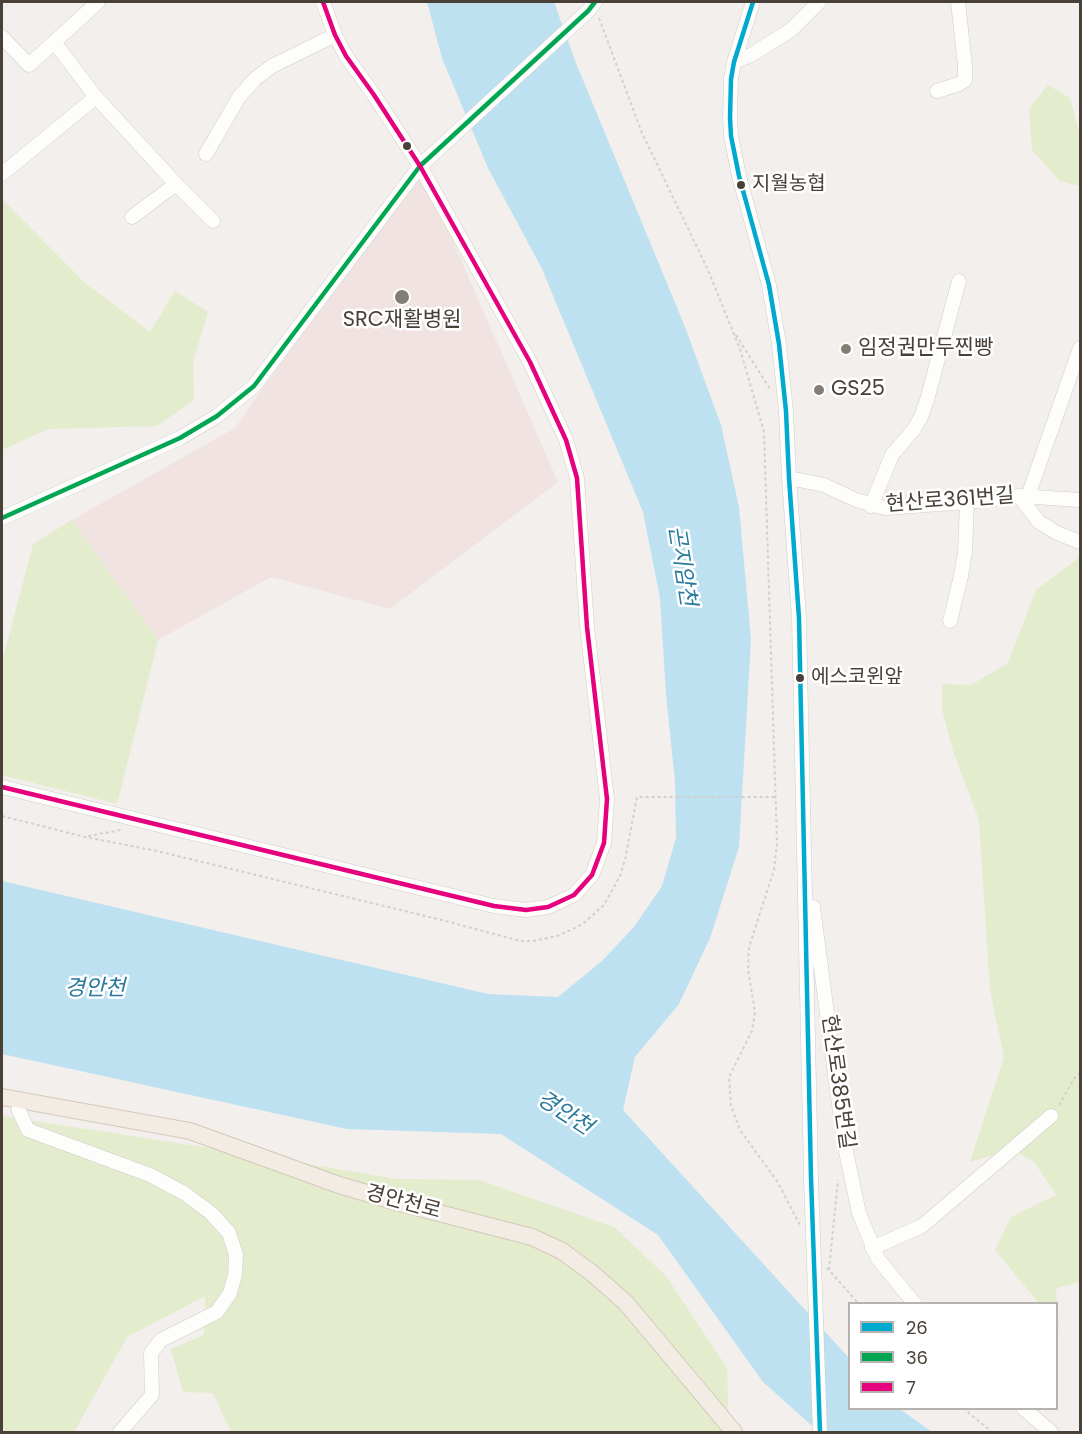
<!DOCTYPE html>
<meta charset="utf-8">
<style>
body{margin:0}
#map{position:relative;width:1082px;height:1434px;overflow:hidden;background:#f2efec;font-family:Poppins,sans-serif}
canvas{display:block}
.frame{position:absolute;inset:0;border:3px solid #494037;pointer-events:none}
.legend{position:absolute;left:848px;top:1302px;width:210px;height:108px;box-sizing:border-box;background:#fff;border:2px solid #b6b3af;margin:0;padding:8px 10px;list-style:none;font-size:18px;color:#494037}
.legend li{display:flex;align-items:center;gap:12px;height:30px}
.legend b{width:30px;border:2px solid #b6b3af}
</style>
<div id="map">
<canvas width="1082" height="1434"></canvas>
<div class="frame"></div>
<ul class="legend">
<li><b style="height:8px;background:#00a9ce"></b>26</li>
<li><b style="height:8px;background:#00a651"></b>36</li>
<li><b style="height:8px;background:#e5007d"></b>7</li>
</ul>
</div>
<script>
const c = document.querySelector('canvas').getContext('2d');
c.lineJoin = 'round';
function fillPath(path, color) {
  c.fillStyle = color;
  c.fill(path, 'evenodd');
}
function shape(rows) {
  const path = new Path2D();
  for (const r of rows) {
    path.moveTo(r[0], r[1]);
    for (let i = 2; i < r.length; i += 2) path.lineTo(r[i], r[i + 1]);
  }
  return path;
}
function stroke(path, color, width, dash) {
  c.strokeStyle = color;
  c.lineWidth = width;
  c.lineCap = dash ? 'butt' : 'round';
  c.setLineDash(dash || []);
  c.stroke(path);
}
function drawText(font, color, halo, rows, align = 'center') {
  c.font = font + ' Poppins,"Noto Sans KR",sans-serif';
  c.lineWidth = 5;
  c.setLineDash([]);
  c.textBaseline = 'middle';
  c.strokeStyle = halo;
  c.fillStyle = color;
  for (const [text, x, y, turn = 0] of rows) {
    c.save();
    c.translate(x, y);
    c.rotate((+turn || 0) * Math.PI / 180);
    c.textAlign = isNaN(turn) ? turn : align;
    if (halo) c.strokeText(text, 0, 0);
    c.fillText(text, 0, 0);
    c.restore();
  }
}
fillPath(shape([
 [420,166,558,482,390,609,271,577,158,640,72,520,235,428]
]), '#f1e3e1');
fillPath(shape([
 [1048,85,1070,98,1080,136,1080,186,1060,181,1032,150,1029,109],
 [2,199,85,283,150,332,175,291,208,312,193,362,194,400,157,426,48,429,2,450],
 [72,520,158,640,117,804,2,775,2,663,33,544],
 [1080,557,1080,1282,1056,1288,1059,1330,1057,1327,1056,1304,1039,1303,995,1250,1011,1217,1056,1195,1035,1163,1012,1149,970,1162,1004,1057,990,990,979,820,952,748,942,709,942,684,971,685,1008,663,1036,590],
 [2,1116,223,1150,396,1179,479,1180,614,1227,666,1276,727,1368,729,1432,231,1432,213,1393,183,1392,171,1349,204,1335,205,1296,127,1337,74,1432,2,1432]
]), '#e3eccc');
fillPath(shape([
 [427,2,554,2,576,63,685,327,721,425,739,507,751,639,739,847,710,938,679,1004,635,1057,623,1110,849,1358,850,1408,900,1409,932,1432,819,1432,763,1382,658,1235,501,1134,347,1129,2,1054,2,881,488,994,558,997,602,961,634,927,662,886,676,838,675,781,666,694,660,598,643,512,542,269,488,168,442,58]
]), '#bde1f0');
const minor = shape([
 [753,2,734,62,731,79,730,118,731,136,739,176,769,285,779,344,786,411,789,478,799,618,811,1178],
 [2,37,29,65,98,2],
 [54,42,96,97,176,184,213,221],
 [734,62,751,55,791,30,819,2],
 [937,91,959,84,965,80,965,66,958,2],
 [206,154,239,97,255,79,272,66,335,35],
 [2,174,96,97],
 [132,217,176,184],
 [789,478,824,485,856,500,885,508,967,502,1019,496,1080,500],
 [1019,496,1039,522,1057,533,1080,542],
 [1028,496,1080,348],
 [871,506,892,455,914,429,921,417,927,400,959,281],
 [2,518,180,438,217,416,254,386,420,166,588,11,595,2],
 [950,621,961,576,965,552,967,502],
 [2,787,494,906,526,910,548,907,574,895,592,875,604,843,607,799,587,627,577,478,566,440,530,362,420,166,374,95,346,56,335,35,323,2],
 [813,907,844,1142,859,1213,878,1259,915,1304],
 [18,1100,19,1111,28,1130,150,1175,184,1193,211,1213,229,1233,236,1255,235,1275,230,1293,217,1312,161,1340,151,1353,152,1395,120,1432],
 [872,1248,922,1226,1051,1116],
 [1023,1408,1051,1432]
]);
const major = shape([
 [2,1097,190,1131,339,1185,400,1203,532,1237,562,1251,592,1273,626,1303,734,1432]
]);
stroke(minor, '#d0cdca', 15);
stroke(major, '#d4c9b9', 18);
stroke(shape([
 [599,18,642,133,708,270,740,349,764,432,777,843,774,870,749,947,748,970,755,1012,752,1031,729,1077,731,1106,740,1130,777,1181,800,1225],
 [736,335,770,389],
 [2,816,85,837,157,851,442,920,520,941,533,941,557,936,573,929,584,923,604,905,620,876,625,860,637,797,775,797],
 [88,836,121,830],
 [1059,1105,1075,1077,1080,1073],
 [827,1268,859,1304],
 [829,1270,838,1180],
 [963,1408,992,1432]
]), '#d2cfcc', 2, [3, 3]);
stroke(minor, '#fdfdfc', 14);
stroke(major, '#f2ece4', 16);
const minorBridge = shape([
 [811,1178,820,1432]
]);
stroke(minorBridge, '#d0cdca', 15, []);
stroke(minorBridge, '#fdfdfc', 14);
stroke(shape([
 [753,2,734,62,731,79,730,118,731,136,739,176,769,285,779,344,786,411,789,478,799,618,811,1178,820,1432]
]), '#00a9ce', 4.5);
stroke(shape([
 [2,518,180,438,217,416,254,386,420,166,588,11,595,2]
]), '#00a651', 4.5);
stroke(shape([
 [2,787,494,906,526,910,548,907,574,895,592,875,604,843,607,799,587,627,577,478,566,440,530,362,420,166,374,95,346,56,335,35,323,2]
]), '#e5007d', 4.5);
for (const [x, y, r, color] of [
 [407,146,5,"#494037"],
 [741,185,5,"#494037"],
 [402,297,8,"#847d76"],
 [846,349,6,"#847d76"],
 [819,390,6,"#847d76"],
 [800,678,5,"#494037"]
]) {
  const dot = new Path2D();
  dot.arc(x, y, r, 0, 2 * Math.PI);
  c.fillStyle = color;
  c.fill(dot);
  stroke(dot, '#fff', 2);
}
drawText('20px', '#494037', '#fff', [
 ["지월농협",752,185],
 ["에스코윈앞",811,678]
], 'left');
drawText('21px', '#494037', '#fff', [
 ["SRC재활병원",402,321,"center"],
 ["임정권만두찐빵",858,349],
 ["GS25",831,390]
], 'left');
drawText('21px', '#494037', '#fff', [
 ["현산로361번길",950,501,-4],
 ["현산로385번길",837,1082,82],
 ["경안천로",403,1203,15]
]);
drawText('italic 22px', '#2a7a9d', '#fff', [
 ["곤지암천",681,566,81],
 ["경안천",95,989],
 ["경안천",564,1114,33]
]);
</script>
